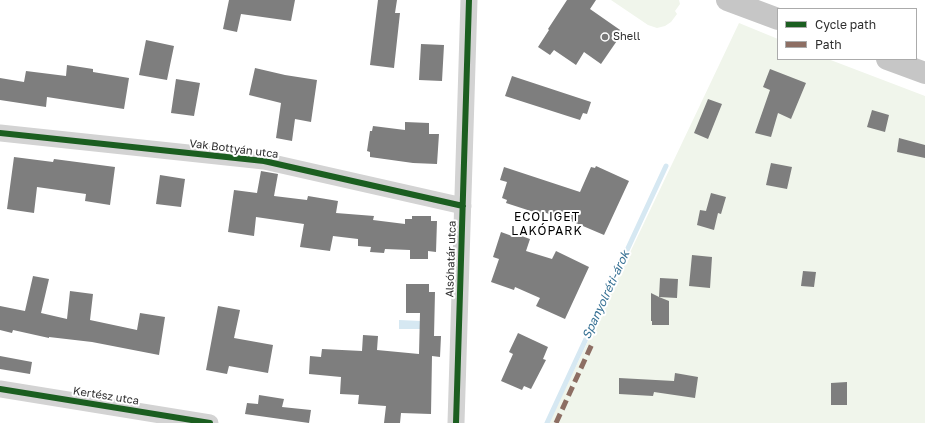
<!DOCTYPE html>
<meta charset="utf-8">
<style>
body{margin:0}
#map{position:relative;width:925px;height:423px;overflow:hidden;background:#fff;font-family:"Golos Text",sans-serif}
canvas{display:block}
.legend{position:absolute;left:777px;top:8px;width:140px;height:52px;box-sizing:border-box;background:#fff;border:1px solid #ababab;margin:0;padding:5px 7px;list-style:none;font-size:12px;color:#2e2e2e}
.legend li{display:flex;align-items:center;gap:8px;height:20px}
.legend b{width:20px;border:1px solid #ababab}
</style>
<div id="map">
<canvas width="925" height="423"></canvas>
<ul class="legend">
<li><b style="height:5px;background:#1b5e20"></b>Cycle path</li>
<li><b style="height:5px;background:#8d6e63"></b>Path</li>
</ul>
</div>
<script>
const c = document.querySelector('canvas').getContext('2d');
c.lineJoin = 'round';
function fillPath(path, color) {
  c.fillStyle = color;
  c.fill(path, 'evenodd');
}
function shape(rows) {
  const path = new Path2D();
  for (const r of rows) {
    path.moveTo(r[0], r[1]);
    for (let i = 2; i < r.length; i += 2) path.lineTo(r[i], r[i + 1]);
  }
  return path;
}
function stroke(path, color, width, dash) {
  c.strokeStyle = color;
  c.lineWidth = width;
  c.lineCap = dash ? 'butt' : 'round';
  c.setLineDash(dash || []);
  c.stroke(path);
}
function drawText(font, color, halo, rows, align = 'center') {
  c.font = font + ' "Golos Text",sans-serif';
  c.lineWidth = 4;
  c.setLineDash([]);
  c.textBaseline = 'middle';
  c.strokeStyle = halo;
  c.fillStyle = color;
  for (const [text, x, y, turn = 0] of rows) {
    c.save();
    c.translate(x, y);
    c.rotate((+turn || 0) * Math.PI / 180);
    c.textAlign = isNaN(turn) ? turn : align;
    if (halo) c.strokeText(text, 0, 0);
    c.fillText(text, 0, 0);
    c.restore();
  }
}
fillPath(shape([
 [611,0,679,0,680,4,675,11,677,14,671,22,665,26,657,28,648,25],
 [739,23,778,39,778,59,828,59,925,96,925,423,549,423]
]), '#f0f5eb');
fillPath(shape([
 [399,320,421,321,421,329,399,329]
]), '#d6e8f2');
stroke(shape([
 [547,423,666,166]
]), '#d6e8f2', 5);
fillPath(shape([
 [229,0,295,0,291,21,241,14,237,32,223,29],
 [378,0,397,0,395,13,400,13,394,68,370,65],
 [567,0,596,0,590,9,623,32,601,64,584,52,576,65,554,50,550,55,538,47,549,30,548,29],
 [146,40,174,46,167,80,139,75],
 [421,44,444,45,442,81,419,80],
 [67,65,93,69,93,72,129,78,124,109,47,97,46,107,0,100,0,78,24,82,26,71,66,76],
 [255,68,285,75,317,80,311,122,295,119,292,141,276,138,281,103,249,95],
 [770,69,806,83,791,119,778,113,771,137,755,133,770,90,763,87],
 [512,76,591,102,587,114,583,113,580,120,505,96],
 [176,79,200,83,194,116,171,113],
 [708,99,722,104,708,139,694,133],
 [872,110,889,115,885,132,867,127],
 [405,122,429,123,429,134,439,134,437,164,413,163,370,157,370,152,367,151,370,131,372,131,373,126,405,130],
 [899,138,925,145,925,158,897,152],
 [14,157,53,162,54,159,115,167,110,205,85,201,86,194,37,187,34,213,7,209],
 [771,163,792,167,787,189,766,185],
 [596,166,629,181,604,235,550,212,549,214,544,212,543,215,506,203,507,200,502,198,507,182,500,180,504,167,580,192,591,167,595,168],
 [261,171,278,174,274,196,307,200,308,196,338,201,336,213,374,216,373,220,405,224,405,219,412,219,412,216,431,216,431,221,437,221,436,252,428,251,428,259,410,259,410,250,385,249,384,253,370,252,371,247,358,246,358,239,333,236,330,251,300,247,304,224,256,217,254,236,228,232,234,190,257,193],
 [160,175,185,179,181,207,156,204],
 [711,193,726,197,721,214,718,213,714,230,697,225,700,210,706,211],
 [501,232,512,236,513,233,530,239,526,251,552,259,556,251,589,267,565,319,536,306,540,298,515,287,514,290,491,282,499,259,493,257],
 [692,255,712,257,710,288,689,286],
 [803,271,816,272,814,287,801,286],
 [33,276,49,279,41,313,67,319,70,291,93,294,90,320,137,330,140,313,165,317,159,355,92,342,49,337,49,338,13,330,12,333,0,330,0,306,25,311],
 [660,278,678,279,677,298,659,297,669,301,669,325,652,325,652,321,651,321,651,293,659,297],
 [406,284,429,284,429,292,435,292,434,336,441,336,440,357,432,356,431,414,401,413,400,423,384,423,386,406,358,404,359,395,340,394,341,377,309,374,310,356,321,357,322,349,362,351,363,335,378,336,377,350,419,354,420,313,406,313],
 [218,306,240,310,234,338,273,345,268,373,229,366,227,374,206,370],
 [518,333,548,347,543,359,546,360,531,389,524,386,522,390,501,381,513,354,509,352],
 [0,356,32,362,30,374,0,369],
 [675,373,698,377,695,398,654,392,653,396,619,394,619,378,674,381],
 [847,382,847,405,831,405,831,383],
 [259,395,284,399,282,407,311,410,309,423,245,414,247,403,258,404]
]), '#7e7e7e');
stroke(shape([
 [0,133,264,161,463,206],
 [0,389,210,423],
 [456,423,469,0]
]), '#d3d3d3', 17);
stroke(shape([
 [727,0,778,19],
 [887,59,925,73]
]), '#c6c6c6', 22);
stroke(shape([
 [556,423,592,344]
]), '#8d6e63', 5, [10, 5]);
stroke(shape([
 [0,133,264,161,463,206],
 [0,389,210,423],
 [456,423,469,0]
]), '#1b5e20', 6);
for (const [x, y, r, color] of [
 [605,37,4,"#777"]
]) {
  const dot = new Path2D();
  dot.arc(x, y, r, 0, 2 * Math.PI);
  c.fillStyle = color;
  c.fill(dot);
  stroke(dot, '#fff', 1.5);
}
drawText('11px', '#2e2e2e', '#fff', [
 ["Shell",613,37]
], 'left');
drawText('11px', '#2e2e2e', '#fff', [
 ["Vak Bottyán utca",234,149,7],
 ["Alsóhatár utca",451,259,-88],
 ["Kertész utca",106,396,9]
]);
c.letterSpacing = '1px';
drawText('12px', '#000', '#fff', [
 ["ECOLIGET",547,217],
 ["LAKÓPARK",547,231]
]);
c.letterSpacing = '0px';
drawText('italic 12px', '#377194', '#fff', [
 ["Spanyolréti-árok",606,295,-65]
]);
</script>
